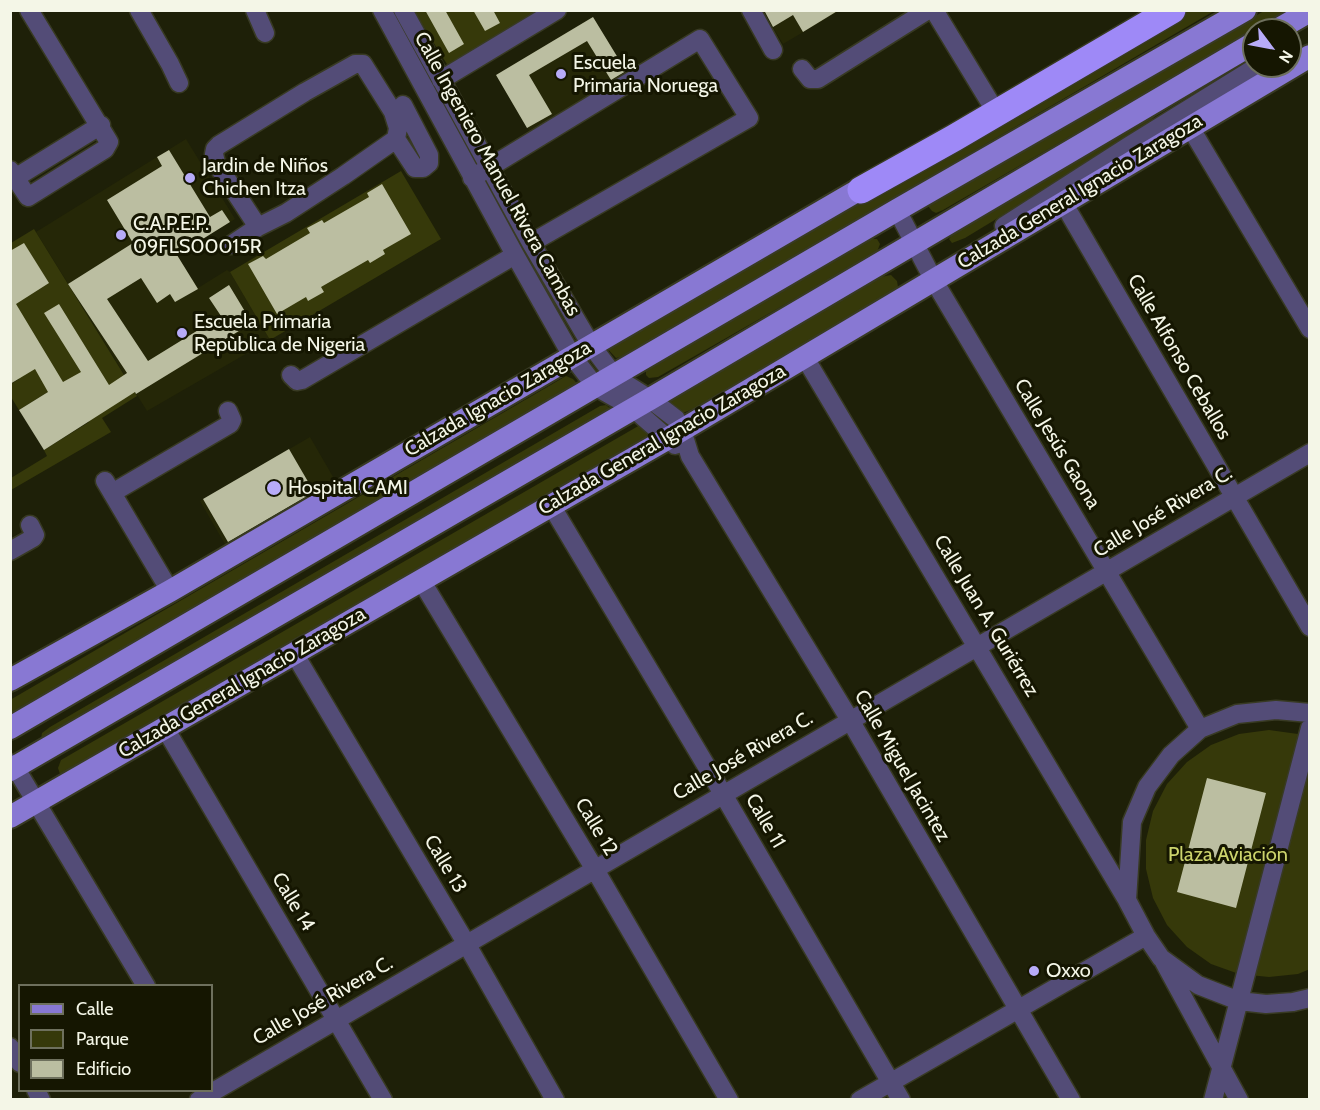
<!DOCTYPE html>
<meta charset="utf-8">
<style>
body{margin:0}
#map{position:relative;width:1320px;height:1110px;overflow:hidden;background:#1e2008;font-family:Cabin,sans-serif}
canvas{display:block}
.frame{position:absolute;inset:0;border:12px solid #f4f6e7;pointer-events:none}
.legend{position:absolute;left:18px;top:984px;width:195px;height:108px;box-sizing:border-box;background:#151601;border:2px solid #6e705d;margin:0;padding:8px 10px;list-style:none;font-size:18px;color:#f4f6e7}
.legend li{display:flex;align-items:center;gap:12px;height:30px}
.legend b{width:30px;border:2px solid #6e705d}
.north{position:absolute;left:1242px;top:18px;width:60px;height:60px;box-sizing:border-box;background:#151601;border:2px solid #6e705d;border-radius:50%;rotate:122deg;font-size:16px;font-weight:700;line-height:24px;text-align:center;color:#f4f6e7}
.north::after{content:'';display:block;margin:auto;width:21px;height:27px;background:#b7abf8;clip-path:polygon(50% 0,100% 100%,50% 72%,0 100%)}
</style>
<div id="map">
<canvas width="1320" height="1110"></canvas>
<div class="frame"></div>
<ul class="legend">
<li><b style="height:8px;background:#8878d3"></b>Calle</li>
<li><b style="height:16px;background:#36390a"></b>Parque</li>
<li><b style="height:16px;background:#bbbea1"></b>Edificio</li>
</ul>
<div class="north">N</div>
</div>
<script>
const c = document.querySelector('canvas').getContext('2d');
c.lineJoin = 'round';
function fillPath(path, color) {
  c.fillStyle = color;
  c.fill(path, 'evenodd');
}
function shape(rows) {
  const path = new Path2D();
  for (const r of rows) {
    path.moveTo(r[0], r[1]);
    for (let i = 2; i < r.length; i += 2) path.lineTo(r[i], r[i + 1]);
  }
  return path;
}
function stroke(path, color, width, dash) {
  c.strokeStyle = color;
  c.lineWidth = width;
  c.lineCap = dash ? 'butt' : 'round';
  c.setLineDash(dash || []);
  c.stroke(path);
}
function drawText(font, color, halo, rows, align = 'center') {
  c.font = font + ' Cabin,sans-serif';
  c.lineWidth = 6;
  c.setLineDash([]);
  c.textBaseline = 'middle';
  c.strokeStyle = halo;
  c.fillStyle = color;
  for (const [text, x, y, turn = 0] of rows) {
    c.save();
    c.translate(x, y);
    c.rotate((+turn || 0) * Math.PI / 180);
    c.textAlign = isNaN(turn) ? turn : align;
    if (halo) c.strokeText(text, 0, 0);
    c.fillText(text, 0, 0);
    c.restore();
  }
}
fillPath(shape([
 [763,11,839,11,783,44],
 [593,17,627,73,529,131,496,75],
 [186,139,235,219,177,255,198,288,227,270,230,272,270,340,147,411,36,232],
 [310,437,336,482,226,546,200,501]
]), '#252707');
fillPath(shape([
 [414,11,545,11,450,69],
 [1177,11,1214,11,621,357,616,358,605,346],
 [1264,11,1288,11,943,210,936,213,932,211,928,206,939,197],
 [1162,110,1135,135,965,238,952,243,949,239,954,232],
 [401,171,441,239,270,340,230,272],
 [34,229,137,396,102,418,111,432,11,490,11,478,47,456,44,450,89,422,64,382,19,410,11,397,11,384,19,379,11,365,11,243],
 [869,239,877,239,880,244,877,252,658,377,649,378,646,375,646,369],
 [891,275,897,281,898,287,892,295,696,408,680,414,668,403,673,396,880,277],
 [566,376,573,379,580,387,11,728,10,700],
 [606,405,611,409,47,743,41,739,42,733,50,727,600,406],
 [640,425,649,435,647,442,66,778,60,774,58,768,61,760],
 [1269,730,1298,734,1309,738,1310,969,1298,974,1269,977,1239,974,1211,964,1187,947,1167,925,1153,898,1146,869,1146,840,1153,811,1167,784,1187,762,1211,745,1239,734]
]), '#36390a');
fillPath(shape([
 [425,10,445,10,464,44,449,53],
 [473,10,493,10,500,23,485,31],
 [764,10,839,10,803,32,793,15,773,27],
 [593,17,626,71,611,80,587,41,529,75,552,114,527,128,496,75],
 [169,150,210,217,222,210,230,222,177,255,198,289,175,302,170,294,157,303,141,278,107,299,148,361,221,316,209,298,229,285,252,323,136,394,135,392,44,450,19,410,48,392,35,369,10,384,10,251,24,243,49,283,16,304,63,382,81,372,44,313,59,304,109,385,127,373,68,284,133,243,107,200,162,166,157,157],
 [382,184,411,234,383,250,385,254,370,263,368,260,321,287,324,292,308,301,306,297,277,314,248,264,263,256,266,259,310,233,307,228,322,220,324,223,369,197,367,193],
 [289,449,314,492,228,542,203,499],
 [1207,778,1266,793,1236,908,1177,892]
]), '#bbbea1');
const minor = shape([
 [139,10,170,64,179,83],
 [255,10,265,33],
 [382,10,515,255,572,356,596,387,633,408,675,445],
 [403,10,531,243,591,345,615,377,650,399,676,419,682,430,690,456,850,720,1071,1100],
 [751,10,773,50],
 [934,10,991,104],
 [802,69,810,79,818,79,928,10],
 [441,80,557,10],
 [1190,127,1310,329],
 [396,139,415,168,423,168,429,163,429,155,403,105],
 [10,170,28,197,105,149,109,142,29,10],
 [15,178,101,125],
 [472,178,700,39,749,118,531,243],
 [1064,204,1310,627],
 [897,210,933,279,1200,729],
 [1004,226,1127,147,1253,69,1279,73],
 [231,245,258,227,286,213,343,176,396,139,398,128,393,112,363,64,355,64,305,92,219,145,215,149,214,154,216,163,258,227],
 [804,356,1127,900],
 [291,375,297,381,302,380,515,255],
 [105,481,170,591],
 [112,493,230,424,232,420,228,411],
 [551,505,723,794,901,1100],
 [10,551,33,538,35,535,30,525],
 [421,580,594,868,729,1100],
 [294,653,466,943,555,1100],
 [1310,713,1276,710,1237,714,1200,729,1171,755,1147,787,1132,822,1127,900,1146,936,1161,958,1198,985,1239,1001,1266,1004,1293,1002,1310,998],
 [165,728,383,1100],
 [10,763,15,767,146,986],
 [1164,962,1239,1100],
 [10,1047,20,1063],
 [36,1090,41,1100],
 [199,1100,1310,453],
 [860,1100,1146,936],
 [1213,1100,1310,728]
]);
const major = shape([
 [1277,30,1310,11],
 [10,680,170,591,874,181],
 [10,728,897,210,1245,10],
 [10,770,650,399,1254,43],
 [10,817,667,439,1310,56]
]);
const highway = shape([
 [861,190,954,138,1172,10]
]);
stroke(minor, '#383a23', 21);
stroke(major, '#383a23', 26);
stroke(highway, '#383a23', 30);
stroke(minor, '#534c77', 18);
stroke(major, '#8878d3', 22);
stroke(highway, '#9e89f7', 27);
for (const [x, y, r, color] of [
 [561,74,6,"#b7abf8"],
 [190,178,6,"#b7abf8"],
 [121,235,6,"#b7abf8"],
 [182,333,6,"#b7abf8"],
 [274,488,8,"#b7abf8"],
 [1034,971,6,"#b7abf8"]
]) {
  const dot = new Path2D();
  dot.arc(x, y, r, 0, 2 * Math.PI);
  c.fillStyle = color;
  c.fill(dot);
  stroke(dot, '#151601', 2);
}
drawText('20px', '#f4f6e7', '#151601', [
 ["Escuela",573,63],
 ["Primaria Noruega",573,86],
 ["Jardin de Niños",202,166],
 ["Chichen Itza",202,189],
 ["C.A.P.E.P.",133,224],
 ["09FLS00015R",133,247],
 ["Escuela Primaria",194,322],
 ["Repùblica de Nigeria",194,345],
 ["Hospital CAMI",288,488],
 ["Oxxo",1046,971]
], 'left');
drawText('20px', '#f4f6e7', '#151601', [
 ["Calle Ingeniero Manuel Rivera Cambas",497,174,61],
 ["Calzada General Ignacio Zaragoza",1080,192,-31],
 ["Calle Alfonso Ceballos",1179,357,60],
 ["Calzada Ignacio Zaragoza",498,399,-30],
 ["Calzada General Ignacio Zaragoza",662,440,-30],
 ["Calle Jesús Gaona",1057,444,59],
 ["Calle José Rivera C.",1163,512,-31],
 ["Calle Juan A. Guriérrez",986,616,59],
 ["Calzada General Ignacio Zaragoza",242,683,-30],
 ["Calle José Rivera C.",743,756,-30],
 ["Calle Miguel Jacintez",902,766,60],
 ["Calle 11",765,821,60],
 ["Calle 12",596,827,59],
 ["Calle 13",445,864,59],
 ["Calle 14",293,902,59],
 ["Calle José Rivera C.",323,1001,-30]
]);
drawText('20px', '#ccd46c', '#151601', [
 ["Plaza Aviación",1228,855]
]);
</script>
